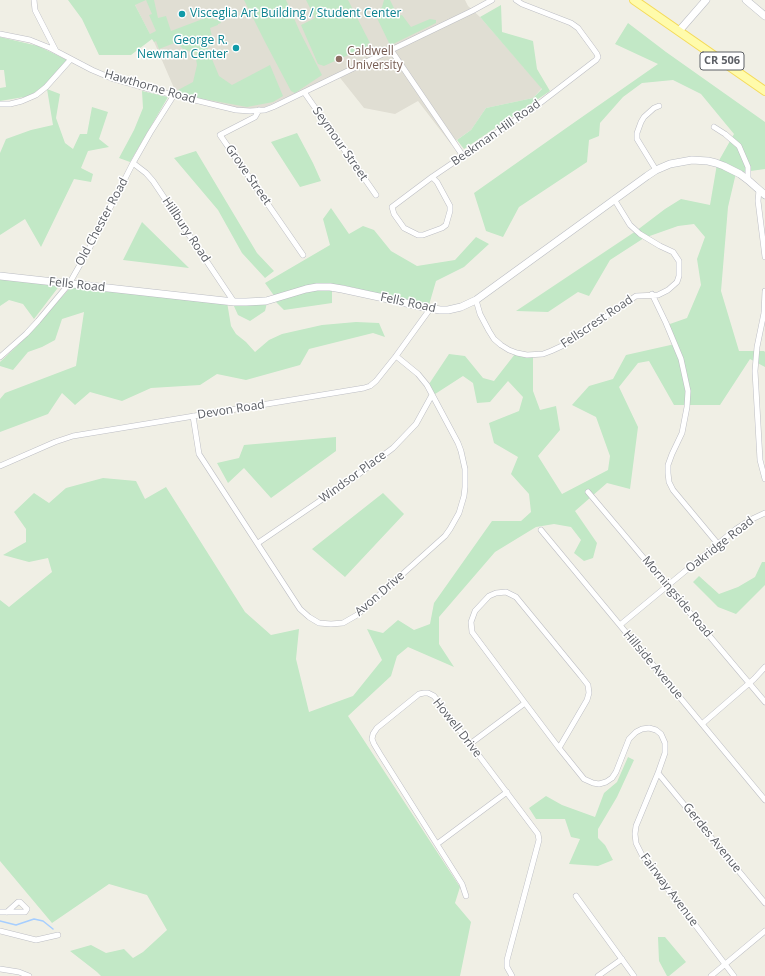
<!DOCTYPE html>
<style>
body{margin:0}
canvas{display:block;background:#f0efe5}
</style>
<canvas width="765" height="976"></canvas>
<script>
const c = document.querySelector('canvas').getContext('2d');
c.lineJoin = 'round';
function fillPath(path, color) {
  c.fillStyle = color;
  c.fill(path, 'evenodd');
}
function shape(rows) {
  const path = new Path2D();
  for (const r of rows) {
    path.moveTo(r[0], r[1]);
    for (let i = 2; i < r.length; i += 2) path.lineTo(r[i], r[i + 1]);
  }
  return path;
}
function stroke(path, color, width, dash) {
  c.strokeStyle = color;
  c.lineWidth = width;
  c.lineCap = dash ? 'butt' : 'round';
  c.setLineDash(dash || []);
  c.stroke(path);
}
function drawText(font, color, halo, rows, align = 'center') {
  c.font = font + ' "Open Sans",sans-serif';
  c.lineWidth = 3;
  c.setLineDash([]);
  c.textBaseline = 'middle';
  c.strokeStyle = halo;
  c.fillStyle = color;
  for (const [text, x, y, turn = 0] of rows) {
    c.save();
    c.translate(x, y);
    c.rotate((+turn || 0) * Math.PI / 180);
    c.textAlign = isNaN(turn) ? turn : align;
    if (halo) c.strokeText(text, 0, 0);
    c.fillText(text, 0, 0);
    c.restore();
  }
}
fillPath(shape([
 [112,0,465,0,468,6,480,17,542,88,533,98,486,108,471,130,451,144,418,101,395,114,364,108,337,74,292,95,265,107,239,109,177,95,155,44,135,5]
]), '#e0ded3');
fillPath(shape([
 [68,0,154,0,158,18,166,16,171,31,208,17,216,20,220,19,221,23,218,24,218,25,210,28,214,45,207,47,219,76,232,85,270,65,283,96,273,102,247,107,182,95,178,90,193,82,197,65,195,53,183,49,177,42,159,49,156,41,154,42,152,39,131,55,99,55,82,19],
 [146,0,152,14,149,15,156,31,150,34,135,5],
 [244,0,286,0,300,32,322,75,295,93,291,91,264,40],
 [306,0,348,0,370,43,367,44,368,46,324,66,318,64,301,25,315,18],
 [384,0,390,0,398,16,402,15,411,27,430,19,436,20,436,23,391,45,389,43,376,16,377,12,382,7],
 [501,5,502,32,533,41,537,69,550,91,464,149,457,140,471,130,486,108,533,98,542,89,480,17],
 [628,23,666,52,765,122,765,169,736,173,728,207,721,291,739,351,764,351,765,352,765,367,750,359,720,405,674,405,649,361,638,363,619,387,638,427,630,489,607,483,575,511,597,543,593,558,584,561,574,553,581,540,571,527,554,524,536,527,495,552,439,617,439,644,454,667,408,647,397,656,391,676,348,716,460,887,455,903,471,922,460,976,101,976,97,972,70,951,91,945,106,953,124,949,133,958,143,952,167,930,147,895,109,884,52,923,0,861,0,600,9,607,52,572,48,558,29,562,3,555,26,542,26,529,14,512,34,493,49,503,66,488,103,478,136,481,145,499,166,487,245,612,271,635,299,629,296,659,309,712,353,696,382,660,367,629,383,633,398,620,414,630,430,624,434,603,492,521,521,521,531,512,529,494,511,474,518,457,494,443,489,423,519,411,523,397,508,381,490,402,477,403,473,383,463,376,432,396,427,387,449,354,465,356,483,378,494,381,515,354,533,357,533,391,540,410,556,406,560,430,538,456,562,494,608,470,610,456,596,417,572,405,589,386,613,379,626,355,675,344,667,325,687,318,701,285,697,259,705,237,694,224,678,226,644,238,610,260,589,296,578,292,548,312,516,311,636,231,665,209,681,199,710,205,717,164,734,134,701,94,673,80,642,83,623,97,600,123,599,136,589,140,587,162,519,207,503,237,486,231,474,193,572,124,658,64,615,44],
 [0,37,38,46,67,60,46,84,30,96,0,101,0,88,6,87,4,70,0,70],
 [47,89,60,94,56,118,65,143,73,149,80,134,87,134,92,107,108,112,99,139,109,147,88,151,81,168,93,174,91,182,74,179,41,247,25,219,0,235,0,153,6,139,31,130,53,125],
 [142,91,168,97,130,162,119,158,134,130,143,108],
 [297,133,313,163,321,181,300,187,271,142],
 [196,151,257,253,274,271,265,278,242,253,218,210,174,158],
 [331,208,349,234,363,226,374,230,391,251,417,266,455,260,476,237,489,244,464,267,436,281,429,305,342,285,275,297,265,283,330,245,323,219],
 [142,222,189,268,123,260],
 [0,278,60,285,34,319,23,304,9,300,0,306],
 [71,287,227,302,231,326,236,334,246,342,255,352,269,340,282,334,322,325,356,322,379,323,385,337,373,333,309,349,300,365,246,380,217,374,200,385,151,388,122,401,90,392,75,405,62,393,48,414,0,432,0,399,5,393,76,366,84,312,62,319,55,340,42,347,28,352,13,370,0,366,0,362,18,345],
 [316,290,332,290,332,303,284,310,275,301],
 [267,303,265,311,250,321,238,315,233,304],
 [336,437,336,451,271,498,244,468,228,483,217,463,239,458,244,445],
 [383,493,404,514,345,577,312,549],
 [762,562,765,562,765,585,736,614,718,607,693,582,699,576,719,594,738,587,755,577],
 [628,757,634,760,617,797,598,829,598,838,605,845,613,860,598,866,569,864,580,839,571,837,565,819,536,819,529,808,546,796,562,805,595,817,604,793,617,782],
 [658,937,665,937,686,962,669,976,667,976,659,961]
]), '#c2e8c6');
stroke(shape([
 [0,921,16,925,34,919,43,921,53,929]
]), '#a6ceff', 1.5);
const street = shape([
 [34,0,35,10,56,51],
 [0,34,30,40,50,48,92,70,111,78,149,89,236,110,250,111,265,110,273,107,472,11,492,0],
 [391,50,463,156],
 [304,92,376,195],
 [0,104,10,104,22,101,36,95,46,87,71,59],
 [259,110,255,117,220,135,303,255],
 [714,127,725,134,739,146,748,167,748,180],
 [133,163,146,173,153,181,234,302],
 [656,170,637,139,637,133,641,122,644,117,654,108,659,106],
 [432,177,437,182,450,206,450,211,446,225,442,228,423,235,418,235,404,228,394,214,392,207,432,177,463,156,540,103,592,63,596,60,598,57,597,54,592,47,578,28,571,23,522,4,516,0],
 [759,190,758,201,765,257],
 [765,291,764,313,757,347,755,371,760,460,765,479],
 [652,294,666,323,681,359,688,391,687,407,682,433,672,454,668,465,668,473,669,482,673,490,718,544],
 [476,300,480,314,489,331,494,339,501,345,509,350,517,353,527,355,543,354,551,351,564,345,636,296,658,295,668,290,677,282,679,276,679,261,673,252,660,246,640,234,630,225,614,199],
 [0,357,26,334,38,321,69,284,90,247,133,163,150,133,174,95],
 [193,416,199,454,300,609,309,617,319,623,331,624,343,623,357,615,445,536,450,529,459,513,464,496,465,487,465,469,461,451,458,443,427,385,418,374,396,356],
 [0,466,55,442,73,436,364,388,370,386,376,381,396,356,430,309],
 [588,492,765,702],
 [541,530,765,800],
 [258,543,352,479,393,448,416,424,432,395],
 [620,625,736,529,750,520,765,513],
 [702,724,754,679,765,667],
 [470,744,525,703],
 [559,748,587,700,589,693,588,685,581,676,516,597,506,592,496,593,489,596,475,611,471,622,472,632,525,703,559,748,584,779,593,783,599,784,606,782,612,778,616,772,629,739,636,732,642,729,649,728,656,730,661,734,665,743,665,753,658,773,636,826,635,834,636,843,642,855,734,976],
 [658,773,765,903],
 [437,844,507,792],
 [466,896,462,884,380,754,374,744,372,739,373,734,377,728,419,694,424,693,428,693,434,696,538,834,539,840,507,960,507,967,512,976],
 [576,896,634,976],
 [0,912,25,912,27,909,20,902,18,902,7,912],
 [0,931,36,940,58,935],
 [0,969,19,972,29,976],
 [598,976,622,959],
 [711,976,765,931]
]);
const secondary = shape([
 [746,0,765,16],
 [679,31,706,0],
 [0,276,234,302,246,302,266,301,306,289,317,287,330,287,342,289,393,300,423,307,440,310,448,310,461,307,476,300,647,176,656,170,670,164,692,160,708,161,716,163,724,166,740,174,748,180,765,195]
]);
const primary = shape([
 [634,0,765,91]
]);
stroke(street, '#bdbec4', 6);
stroke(secondary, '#bbbdc3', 8);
stroke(primary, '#f5db5a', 10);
stroke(street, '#fff', 5);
stroke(secondary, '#fff', 7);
stroke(primary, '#fffbab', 8);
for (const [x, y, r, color] of [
 [182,14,4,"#0f9aa8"],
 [236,48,4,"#0f9aa8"],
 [339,59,4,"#8d6e63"]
]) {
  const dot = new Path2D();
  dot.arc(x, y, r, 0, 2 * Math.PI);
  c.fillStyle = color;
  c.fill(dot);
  stroke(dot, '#fff', 1.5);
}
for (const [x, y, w] of [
 [722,61,44]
]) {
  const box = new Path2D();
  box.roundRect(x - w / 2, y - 9, w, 18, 3);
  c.fillStyle = '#fff';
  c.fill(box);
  stroke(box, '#5d6066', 1);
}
drawText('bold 11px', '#5d6066', null, [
 ["CR 506",722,61]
]);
drawText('12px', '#0d838f', '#fff', [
 ["Visceglia Art Building / Student Center",190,14],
 ["George R.",228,41,"right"],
 ["Newman Center",228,55,"right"]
], 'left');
drawText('12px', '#785e54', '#fff', [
 ["Caldwell",347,52],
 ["University",347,66]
], 'left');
drawText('12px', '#5d6066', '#fff', [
 ["Hawthorne Road",150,87,16],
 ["Beekman Hill Road",496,133,-35],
 ["Seymour Street",340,144,55],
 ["Grove Street",248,175,55],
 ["Old Chester Road",102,222,-62],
 ["Hillbury Road",186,230,56],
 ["Fells Road",77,285,6],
 ["Fells Road",408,303,12],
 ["Fellscrest Road",597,322,-34],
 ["Devon Road",231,410,-9],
 ["Windsor Place",353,477,-36],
 ["Oakridge Road",720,545,-38],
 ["Avon Drive",380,594,-41],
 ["Morningside Road",677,597,50],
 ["Hillside Avenue",653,665,50],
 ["Howell Drive",457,728,52],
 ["Gerdes Avenue",712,838,51],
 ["Fairway Avenue",669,890,53]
]);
</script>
